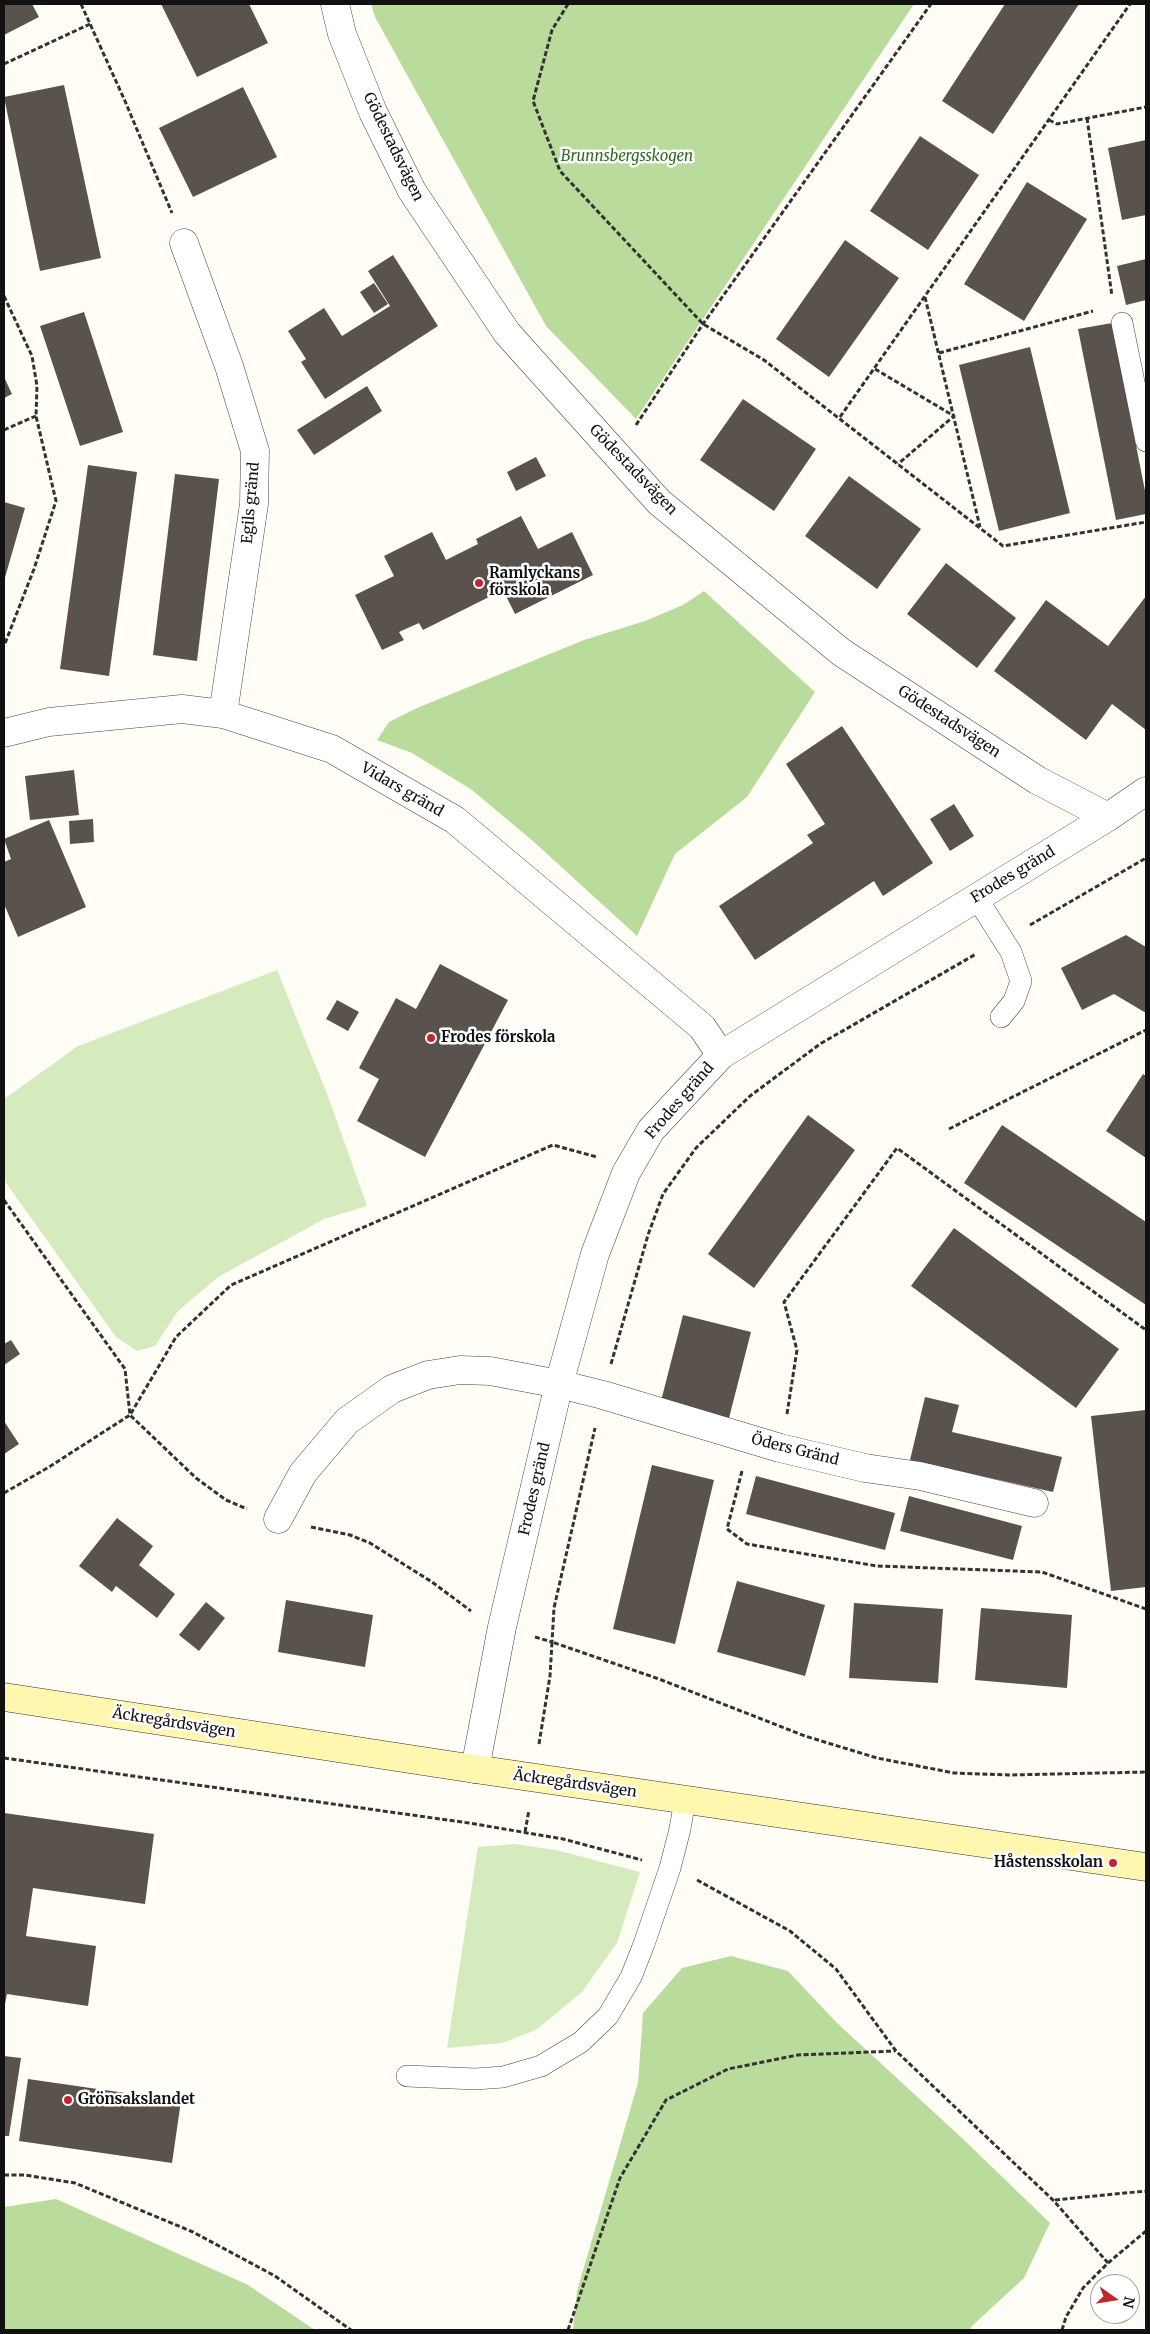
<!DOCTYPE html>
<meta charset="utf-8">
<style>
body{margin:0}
#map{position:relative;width:1150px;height:2334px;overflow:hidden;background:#fffdf5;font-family:Merriweather,serif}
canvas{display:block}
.frame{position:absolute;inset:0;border:5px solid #111;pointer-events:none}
.north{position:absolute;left:1090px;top:2274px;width:50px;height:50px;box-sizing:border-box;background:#fff;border:1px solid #a0a0a0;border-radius:50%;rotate:103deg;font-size:14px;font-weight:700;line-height:20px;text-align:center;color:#111}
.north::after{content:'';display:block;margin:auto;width:18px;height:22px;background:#c4262e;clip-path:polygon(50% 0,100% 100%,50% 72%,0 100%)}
</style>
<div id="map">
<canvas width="1150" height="2334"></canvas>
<div class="frame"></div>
<div class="north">N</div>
</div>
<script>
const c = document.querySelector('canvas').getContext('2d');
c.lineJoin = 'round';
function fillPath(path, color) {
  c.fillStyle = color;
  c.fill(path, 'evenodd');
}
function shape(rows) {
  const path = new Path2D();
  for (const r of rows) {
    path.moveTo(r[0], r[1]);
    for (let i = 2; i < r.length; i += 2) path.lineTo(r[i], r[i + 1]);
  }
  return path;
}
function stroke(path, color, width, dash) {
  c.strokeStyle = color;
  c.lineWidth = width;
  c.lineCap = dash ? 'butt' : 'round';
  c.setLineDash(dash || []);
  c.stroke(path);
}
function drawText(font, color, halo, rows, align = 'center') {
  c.font = font + ' Merriweather,serif';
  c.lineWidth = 5;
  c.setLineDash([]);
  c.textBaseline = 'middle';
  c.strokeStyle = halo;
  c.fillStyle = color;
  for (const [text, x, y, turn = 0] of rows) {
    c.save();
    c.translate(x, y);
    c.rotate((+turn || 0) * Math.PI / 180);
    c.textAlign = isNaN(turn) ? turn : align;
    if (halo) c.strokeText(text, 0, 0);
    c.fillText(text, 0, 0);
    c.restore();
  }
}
fillPath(shape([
 [277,970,328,1096,367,1206,324,1219,218,1277,178,1311,155,1346,137,1351,116,1337,4,1180,4,1099,78,1046],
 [515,1844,556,1850,640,1872,617,1943,582,1992,536,2030,502,2043,447,2048,478,1847]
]), '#d5ebbd');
fillPath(shape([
 [371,4,914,4,636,419,546,326,375,17],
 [704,591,815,692,747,797,675,854,637,936,534,842,472,790,412,753,377,740,389,722,417,708,584,640,645,621,683,605],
 [731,1956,788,1971,837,2023,963,2139,1050,2223,1024,2278,972,2326,970,2330,573,2330,577,2291,638,2083,643,2013,682,1968],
 [56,2199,248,2285,315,2330,4,2330,4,2207]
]), '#b9dc9c');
fillPath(shape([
 [4,4,32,4,39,17,4,35],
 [161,4,249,4,268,43,197,77],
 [1005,4,1079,4,993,134,942,101],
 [64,85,101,258,40,271,4,97],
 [243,87,277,157,193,197,159,128],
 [920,136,979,175,928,250,870,211],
 [1146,140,1146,215,1122,220,1108,148],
 [1027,182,1087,219,1024,321,964,284],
 [845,240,899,278,829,377,776,339],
 [393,255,438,326,325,399,301,362,306,359,288,331,324,308,342,336,390,306,368,271],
 [1146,259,1146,300,1126,305,1117,266],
 [374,283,388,304,374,313,360,292],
 [84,312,123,432,80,446,40,326],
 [1112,323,1146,496,1146,514,1116,520,1078,329],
 [1030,347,1070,513,999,531,959,365],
 [4,377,12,394,4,398],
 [367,386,382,411,314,455,297,430],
 [743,399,816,449,774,511,700,460],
 [536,457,546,476,516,491,507,472],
 [88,465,137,472,109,676,60,669],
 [175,474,219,479,197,661,153,655],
 [849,476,921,529,877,589,805,536],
 [4,502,25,508,4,581],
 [521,516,538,549,572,532,593,575,515,614,503,590,423,630,419,623,399,632,404,640,382,650,355,595,394,576,384,556,432,532,446,560,478,544,476,539],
 [946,563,1016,618,977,668,907,614],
 [1146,596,1146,730,1112,704,1086,740,994,671,1046,600,1108,646],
 [842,726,933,863,883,896,874,881,755,960,719,906,813,843,807,835,825,824,786,764],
 [74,770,79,815,30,820,25,776],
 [954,804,974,836,950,851,930,819],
 [93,819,94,842,70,844,69,821],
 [49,820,86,907,18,937,4,904,4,862,11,859,4,839],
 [1126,935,1146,947,1146,1013,1114,994,1082,1010,1061,968],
 [440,964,508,1000,425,1157,357,1121,379,1079,359,1068,396,998,416,1009],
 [337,1000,359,1012,348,1031,326,1019],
 [1143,1074,1146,1076,1146,1158,1106,1131],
 [808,1115,855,1150,754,1288,708,1254],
 [1002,1125,1146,1222,1146,1305,964,1183],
 [954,1228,1119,1349,1076,1408,911,1286],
 [683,1315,751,1332,729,1418,661,1401],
 [11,1340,20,1354,4,1365,4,1344],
 [925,1397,959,1405,952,1432,1062,1457,1053,1492,910,1460],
 [1146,1410,1146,1587,1111,1591,1091,1416],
 [4,1421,19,1444,4,1454],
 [652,1465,714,1480,675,1644,613,1629],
 [756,1476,895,1513,885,1550,746,1514],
 [909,1496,1022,1526,1013,1560,900,1531],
 [117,1518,153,1546,139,1565,175,1594,157,1618,116,1586,112,1592,79,1566],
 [737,1581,825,1605,805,1676,717,1652],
 [286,1600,373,1615,365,1667,278,1652],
 [206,1602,225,1618,199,1651,179,1635],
 [854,1603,943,1609,938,1683,849,1678],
 [981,1608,1072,1615,1067,1688,975,1680],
 [4,1813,154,1834,145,1904,33,1888,26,1936,96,1946,88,2006,7,1994,4,2009],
 [4,2056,21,2058,9,2136,4,2136],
 [28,2079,181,2101,172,2163,19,2141]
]), '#5a524d');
const lane = shape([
 [1122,323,1146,441],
 [976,897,1011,952,1021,981,1014,1001,1001,1017],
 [407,2076,475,2079,503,2077,541,2066,581,2042,608,2016,631,1977,644,1944,670,1868,680,1829,685,1800]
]);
const street = shape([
 [335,4,342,34,373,112,412,191,507,333,659,502,841,652,1037,780,1108,817],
 [184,243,229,366,255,451,254,504,223,714],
 [4,733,49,722,182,709,223,714,332,749,455,820,702,1027,721,1055],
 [278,1519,303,1473,347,1421,392,1389,428,1375,460,1370,490,1371,559,1384,603,1395,780,1448,865,1468,920,1476,1034,1503],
 [475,1769,502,1627,559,1384,595,1254,626,1173,651,1130,721,1055,1108,817,1146,791]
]);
const secondary = shape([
 [4,1697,475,1769,1146,1867]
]);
stroke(lane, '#444', 22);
stroke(street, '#444', 29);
stroke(secondary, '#333', 29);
stroke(shape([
 [81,4,125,101,172,213],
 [568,4,552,30,533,101,560,171,703,324,764,360,1003,546,1146,522],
 [4,64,90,24],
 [1087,118,1112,296],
 [1049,120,1057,124,1146,107],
 [4,296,32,356,37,386,36,416,56,501,34,569,4,646],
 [925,297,980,527],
 [939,353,1093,311],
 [875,369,954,416,898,464],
 [840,417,1130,4],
 [636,425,703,324,931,4],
 [4,430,36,416],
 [1030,925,1146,858],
 [949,1129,1146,1030],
 [4,1200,125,1369,130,1415,196,1478,226,1500,247,1509],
 [611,1364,648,1235,663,1194,696,1148,750,1096,820,1044,976,954],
 [787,1414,797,1350,784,1302,897,1148,1146,1330],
 [742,1471,727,1529,747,1544,877,1566,1042,1572,1146,1609],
 [4,1493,49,1467,130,1415,176,1337,231,1285,553,1145,597,1157],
 [311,1527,350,1535,370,1543,432,1582,471,1611],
 [535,1637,552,1642,554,1608,595,1428],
 [539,1744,550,1676,552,1642,659,1679,805,1736,877,1758,954,1773,1009,1775,1146,1772],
 [4,1758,469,1823,563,1839,642,1860],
 [525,1832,529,1810],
 [697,1880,790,1931,836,1969,896,2051,1054,2201,1108,2263],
 [4,2175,25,2175,75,2183,193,2232,275,2276,351,2330],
 [1055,2200,1146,2191],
 [568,2330,620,2178,666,2100,728,2069,798,2055,895,2051],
 [1062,2330,1066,2317,1083,2288,1108,2263,1146,2231]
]), '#333', 3, [5, 2.5]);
stroke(lane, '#fff', 21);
stroke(street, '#fff', 28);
stroke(secondary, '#fff6b0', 28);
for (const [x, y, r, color] of [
 [479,583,5,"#c4262e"],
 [431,1038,5,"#c4262e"],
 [1113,1863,5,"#c4262e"],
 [68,2100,5,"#c4262e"]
]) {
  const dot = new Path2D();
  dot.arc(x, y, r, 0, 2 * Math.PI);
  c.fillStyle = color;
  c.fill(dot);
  stroke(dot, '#fff', 2);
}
drawText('15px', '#111', '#fff', [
 ["Gödestadsvägen",393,147,64],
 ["Gödestadsvägen",633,470,46],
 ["Egils gränd",251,503,-85],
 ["Gödestadsvägen",949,722,33],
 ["Vidars gränd",402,790,30],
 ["Frodes gränd",1013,875,-31],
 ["Frodes gränd",680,1101,-49],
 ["Öders Gränd",795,1450,14],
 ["Frodes gränd",535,1489,-77],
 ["Äckregårdsvägen",174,1723,9],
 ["Äckregårdsvägen",575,1784,8]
]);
drawText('italic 15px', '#2f6b1f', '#fff', [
 ["Brunnsbergsskogen",627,157]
]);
drawText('bold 15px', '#111', '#fff', [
 ["Ramlyckans",489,574],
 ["förskola",489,591],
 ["Frodes förskola",441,1038],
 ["Håstensskolan",1103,1863,"right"],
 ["Grönsakslandet",78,2100]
], 'left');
</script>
